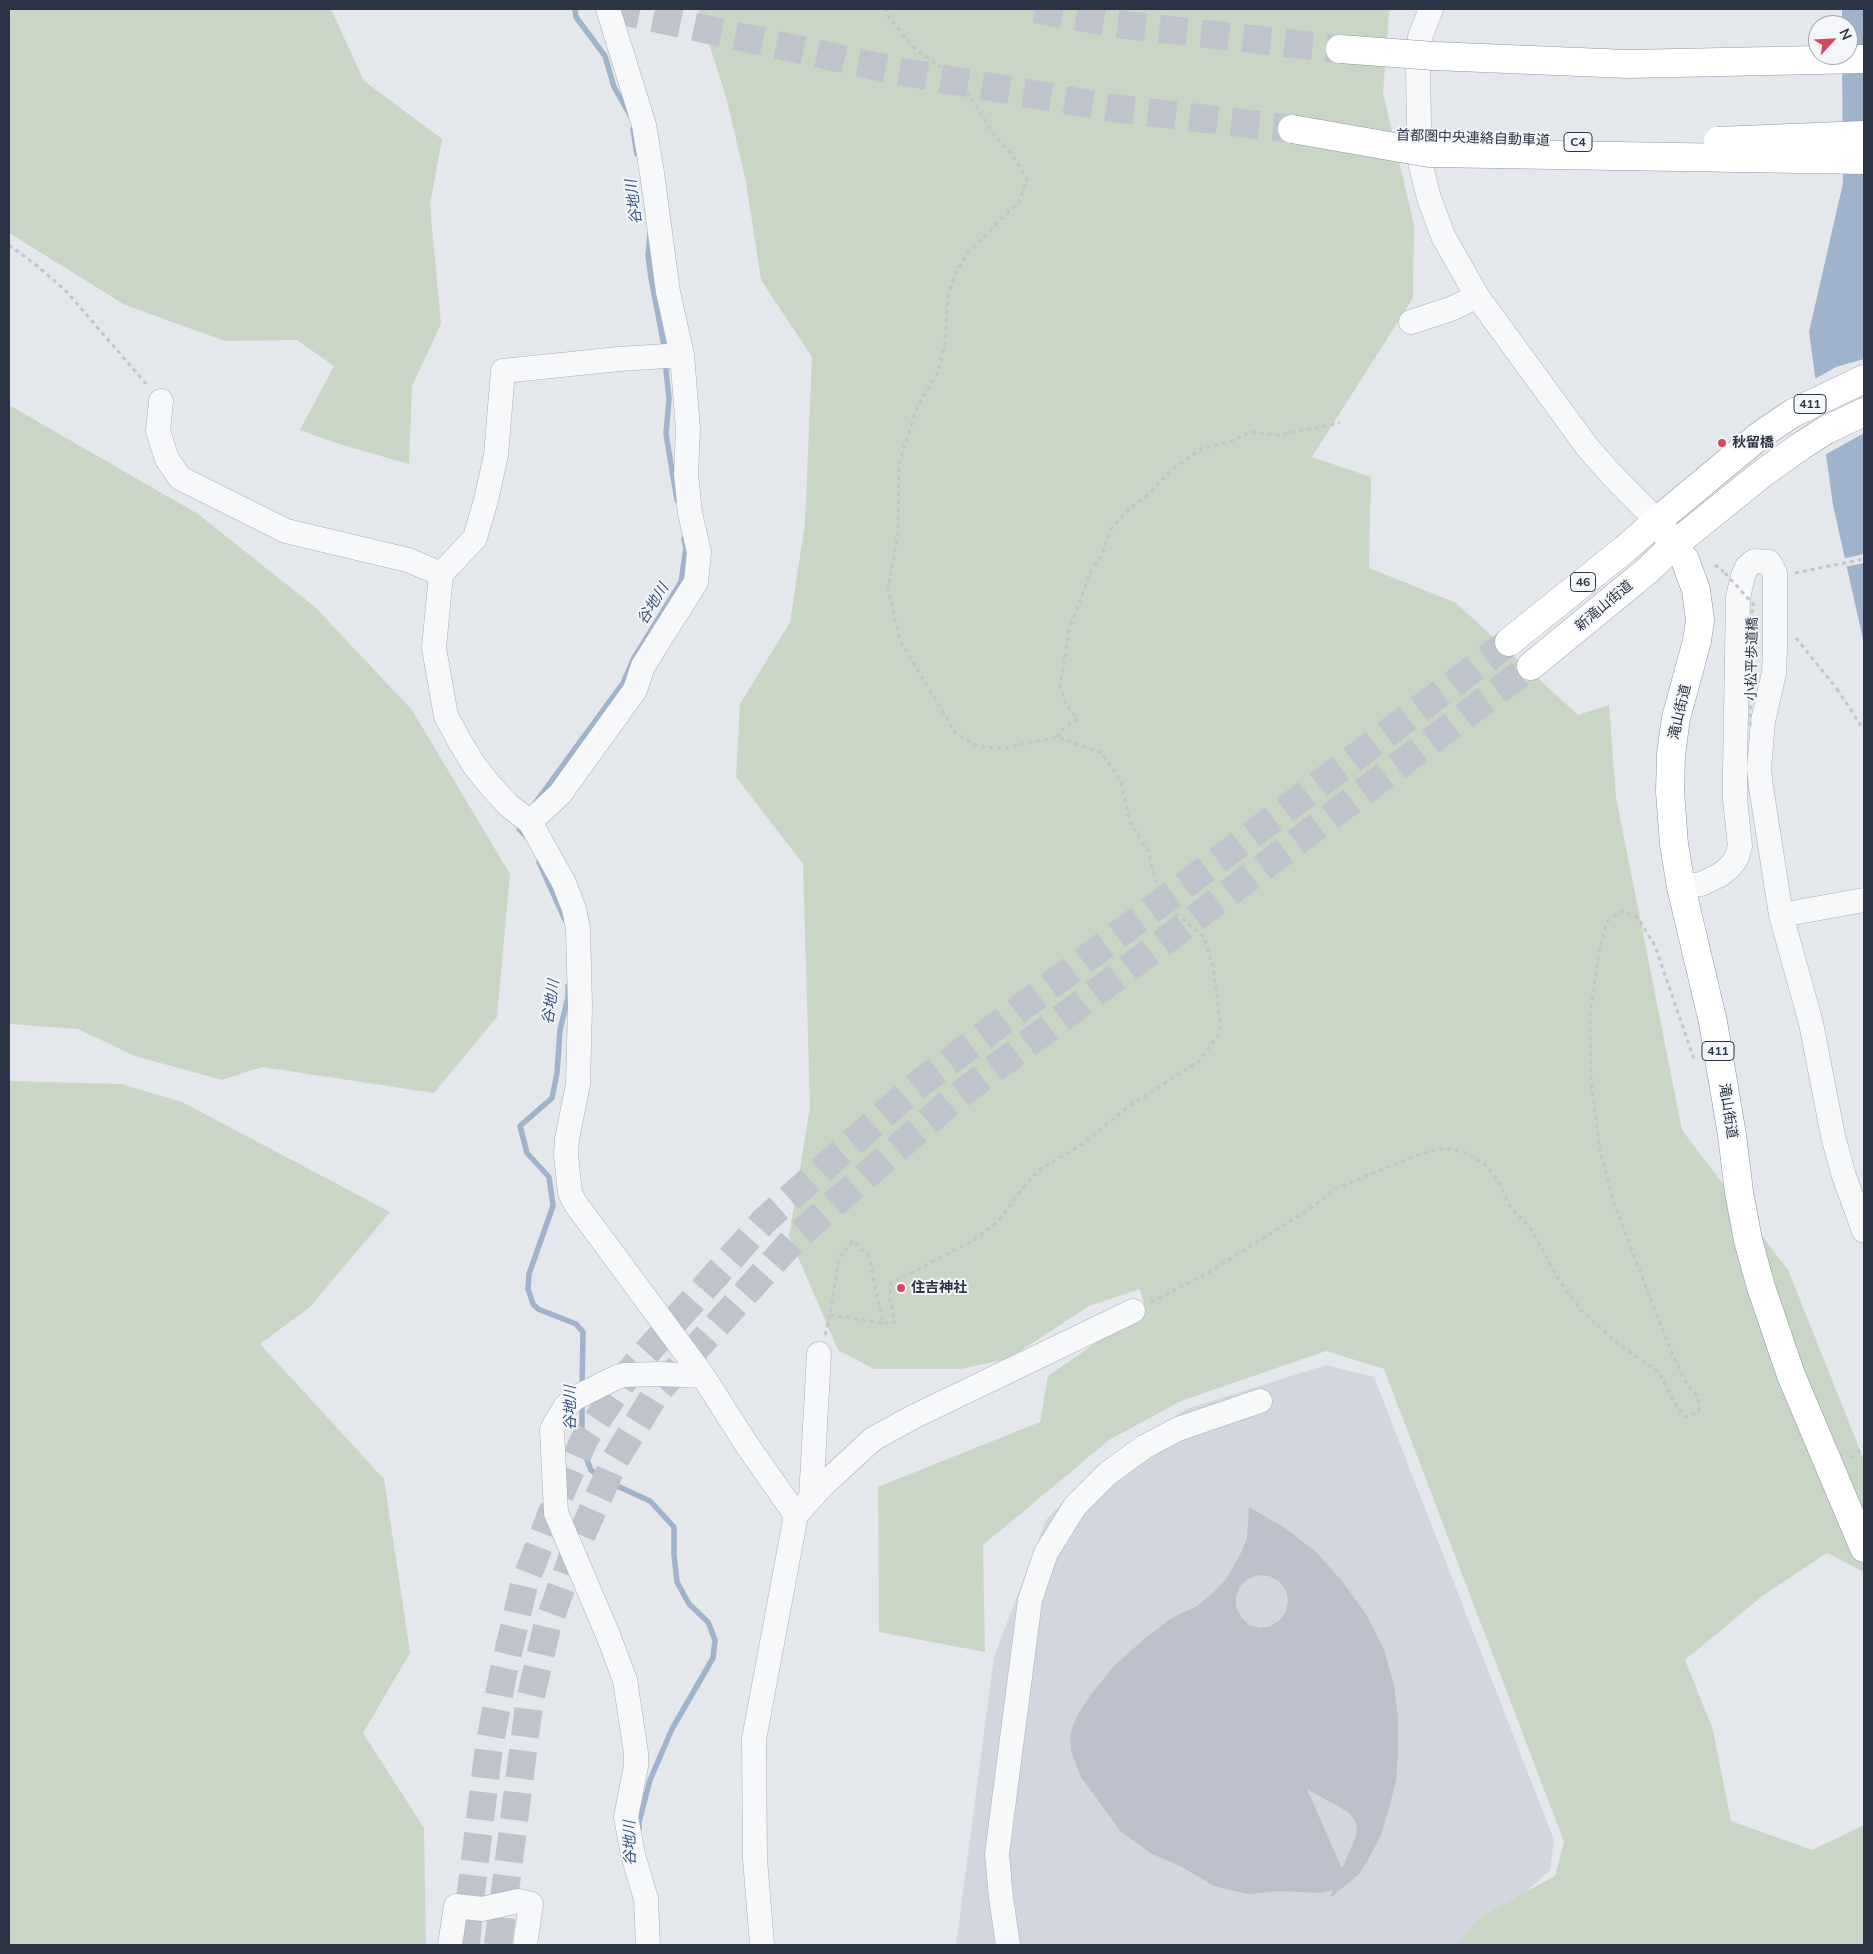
<!DOCTYPE html>
<meta charset="utf-8">
<style>
body{margin:0}
#map{position:relative;width:1873px;height:1954px;overflow:hidden;background:#e4e7ec;font-family:Mulish,sans-serif}
canvas{display:block}
.frame{position:absolute;inset:0;border:10px solid #2b3445;pointer-events:none}
.north{position:absolute;left:1808px;top:15px;width:50px;height:50px;box-sizing:border-box;background:#f4f6f9;border:1px solid #a4a8b1;border-radius:50%;rotate:65deg;font-size:14px;font-weight:700;line-height:20px;text-align:center;color:#2b3445}
.north::after{content:'';display:block;margin:auto;width:18px;height:22px;background:#d1495b;clip-path:polygon(50% 0,100% 100%,50% 72%,0 100%)}
</style>
<div id="map">
<canvas width="1873" height="1954"></canvas>
<div class="frame"></div>
<div class="north">N</div>
</div>
<script>
const c = document.querySelector('canvas').getContext('2d');
c.lineJoin = 'round';
function fillPath(path, color) {
  c.fillStyle = color;
  c.fill(path, 'evenodd');
}
function shape(rows) {
  const path = new Path2D();
  for (const r of rows) {
    path.moveTo(r[0], r[1]);
    for (let i = 2; i < r.length; i += 2) path.lineTo(r[i], r[i + 1]);
  }
  return path;
}
function stroke(path, color, width, dash) {
  c.strokeStyle = color;
  c.lineWidth = width;
  c.lineCap = dash ? 'butt' : 'round';
  c.setLineDash(dash || []);
  c.stroke(path);
}
function drawText(font, color, halo, rows, align = 'center') {
  c.font = font + ' Mulish,"Noto Sans JP",sans-serif';
  c.lineWidth = 4;
  c.setLineDash([]);
  c.textBaseline = 'middle';
  c.strokeStyle = halo;
  c.fillStyle = color;
  for (const [text, x, y, turn = 0] of rows) {
    c.save();
    c.translate(x, y);
    c.rotate((+turn || 0) * Math.PI / 180);
    c.textAlign = isNaN(turn) ? turn : align;
    if (halo) c.strokeText(text, 0, 0);
    c.fillText(text, 0, 0);
    c.restore();
  }
}
fillPath(shape([
 [1326,1365,1374,1377,1554,1840,1550,1870,1527,1891,1459,1945,956,1945,994,1657,1046,1520,1096,1467,1187,1409]
]), '#d2d6de');
fillPath(shape([
 [9,9,331,9,364,81,442,139,430,205,441,324,412,386,409,464,342,445,300,430,334,366,297,340,225,341,125,305,9,233],
 [698,9,1395,9,1389,12,1383,93,1414,225,1413,298,1312,457,1371,477,1369,568,1456,603,1578,715,1609,705,1616,797,1682,1130,1788,1270,1864,1460,1864,1572,1827,1553,1761,1597,1685,1660,1713,1730,1731,1821,1812,1850,1864,1825,1864,1945,1457,1945,1480,1917,1555,1876,1564,1842,1384,1369,1326,1351,1181,1401,1109,1440,983,1545,985,1652,879,1632,878,1487,1040,1422,1048,1376,1145,1309,1140,1289,1089,1306,1008,1359,960,1369,874,1369,838,1350,789,1236,810,1107,803,864,736,777,740,704,790,622,805,523,812,357,761,280,746,182,726,97],
 [9,405,198,514,315,607,412,710,510,874,497,1017,434,1093,262,1067,222,1080,135,1056,78,1029,9,1024],
 [9,1081,121,1084,182,1102,390,1212,309,1308,260,1344,384,1479,410,1653,363,1733,424,1828,426,1945,9,1945]
]), '#c9d6c5');
fillPath(shape([
 [1842,9,1864,9,1864,644,1833,505,1809,332,1843,183,1842,55,1848,55,1848,25,1842,25]
]), '#9fb4cc');
fillPath(shape([
 [1864,359,1864,433,1823,456,1813,380,1836,367],
 [1864,554,1864,563,1844,567,1842,559]
]), '#e4e7ec');
stroke(shape([
 [575,9,576,17,605,56,614,87,630,115],
 [633,129,637,154],
 [650,234,648,255,651,278,665,351],
 [665,360,669,399,666,434,677,500],
 [536,802,623,683,634,658,681,582,686,548,684,539],
 [523,823,519,829,528,838],
 [539,862,565,920],
 [568,986,568,997,560,1030,557,1073,552,1098,520,1126,527,1153,549,1177,553,1206,529,1274,528,1289,533,1304,538,1309,576,1324,583,1332,582,1388],
 [582,1402,582,1430,585,1455,591,1470,604,1480,650,1501,674,1527,674,1555,677,1582,689,1604,708,1622,715,1640,713,1658,672,1729,650,1780,639,1822,639,1829]
]), '#9fb4cc', 5.5);
fillPath(shape([
 [1249,1507,1285,1528,1316,1552,1342,1581,1366,1614,1384,1650,1394,1685,1398,1719,1398,1754,1396,1781,1389,1808,1381,1835,1367,1862,1358,1875,1330,1898,1333,1890,1320,1893,1281,1891,1248,1894,1226,1889,1214,1886,1182,1867,1152,1854,1121,1832,1081,1777,1071,1752,1070,1740,1072,1728,1078,1714,1092,1693,1114,1666,1143,1640,1170,1619,1197,1606,1215,1591,1227,1578,1242,1551,1247,1538],
 [1258,1575,1269,1576,1279,1581,1286,1590,1288,1601,1286,1611,1280,1620,1271,1626,1260,1628,1249,1625,1241,1617,1236,1607,1236,1597,1240,1586,1248,1579],
 [1307,1789,1348,1812,1354,1819,1357,1827,1356,1836,1342,1869]
]), '#bbc0ca');
stroke(shape([
 [466,1945,469,1908,489,1747,503,1674,524,1585,551,1515,585,1438,630,1371,764,1221,915,1087,1509,642],
 [498,1945,529,1705,547,1627,575,1550,615,1460,656,1393,795,1238,950,1102,1531,666]
]), '#bfc3cb', 28, [28, 14]);
stroke(shape([
 [612,9,898,71,1113,108,1292,129],
 [1035,9,1117,24,1340,49]
]), '#bfc3cb', 28, [28, 14]);
const minor = shape([
 [1431,9,1420,37,1418,67,1419,126,1421,166,1429,198,1443,236,1477,296,1588,448,1611,474,1657,521],
 [1411,322,1451,309,1477,296],
 [682,355,619,359,503,371,496,455,486,500,475,538,441,574,434,648,446,716,460,742,474,765,490,785,508,805,530,822,564,883,574,909,578,929,580,1006,578,1084,567,1139,566,1155,570,1193,575,1203,703,1376,747,1445,796,1515],
 [161,401,158,431,167,459,180,478,286,531,408,560,441,574],
 [530,822,560,794,635,690,643,666,696,582,699,552,690,513,686,474,688,429,682,355,668,292,652,173,644,125,608,9],
 [1681,887,1701,884,1720,875,1730,867,1737,857,1740,846,1735,799,1735,771,1738,597,1743,576,1747,567,1754,561,1769,562,1775,573,1775,648,1774,673,1763,721,1759,769,1761,787,1781,915,1811,1023,1833,1136,1844,1176,1864,1231],
 [1781,915,1864,900],
 [811,1498,819,1354],
 [450,1945,456,1906,482,1909,518,1901,531,1904,525,1945],
 [648,1945,646,1899,633,1855,626,1817,636,1766,636,1753,625,1680,608,1635,556,1513,552,1429,565,1407,575,1398,617,1377,624,1375,658,1374,703,1376],
 [762,1945,755,1859,754,1739,796,1515,823,1485,873,1439,913,1417,1133,1311],
 [1008,1945,1001,1898,997,1854,1030,1600,1046,1553,1075,1506,1107,1474,1144,1447,1178,1429,1260,1401]
]);
const major = shape([
 [1509,642,1625,549,1657,521],
 [1531,666,1648,570,1675,544]
]);
const highway = shape([
 [1864,379,1793,413,1759,436,1657,521,1685,560,1696,590,1700,620,1697,641,1676,718,1671,754,1670,792,1674,844,1681,887,1713,1022,1732,1135,1739,1192,1748,1240,1761,1287,1791,1375,1864,1548],
 [1675,544,1763,473,1801,446,1826,430,1864,412]
]);
stroke(minor, '#a9aeb7', 25);
stroke(major, '#a3abb8', 29);
stroke(highway, '#8b94a3', 29);
stroke(shape([
 [9,245,36,265,66,291,148,386],
 [1715,565,1724,572],
 [1795,573,1864,559],
 [1796,638,1838,690],
 [1837,689,1864,730],
 [1057,737,1065,727,1078,719,1066,705,1060,685,1065,660,1068,633,1090,573,1103,553,1110,530,1126,512,1149,494,1169,472,1201,449,1227,443,1251,432,1279,435,1340,423],
 [1151,1302,1208,1273,1308,1210,1337,1188,1420,1154,1445,1148,1464,1152,1487,1166,1498,1181,1510,1206,1531,1229,1559,1280,1581,1310,1618,1344,1659,1372,1677,1408,1687,1417,1699,1411,1698,1397,1687,1384,1676,1362,1657,1316,1615,1206,1600,1152,1591,1080,1590,1014,1600,947,1607,921,1622,911,1638,918,1655,946,1695,1062],
 [830,1315,883,1323],
 [825,1335,830,1315,839,1257,853,1241,869,1257,883,1323,895,1322,890,1300,890,1284,972,1241,998,1222,1018,1194,1040,1169,1081,1145,1129,1106,1199,1061,1221,1031,1213,966,1204,937,1178,915,1157,885,1148,851,1130,822,1121,782,1102,753,1057,737,1005,748,980,747,956,734,900,640,888,590,898,533,899,463,917,408,938,372,945,342,948,295,955,275,968,252,1019,202,1027,179,1013,156,992,132,961,81,916,50,889,18,886,9],
 [1851,1458,1864,1447]
]), '#c2c5cb', 3, [4, 4]);
stroke(minor, '#f7f8fa', 24);
stroke(major, '#fff', 28);
stroke(highway, '#fff', 28);
const highwayBridge = shape([
 [1340,49,1434,56,1628,64,1864,59],
 [1292,129,1429,153,1864,160],
 [1718,141,1864,135]
]);
stroke(highwayBridge, '#8b94a3', 29, []);
stroke(shape([
 [1725,573,1754,605,1752,612,1750,727]
]), '#c2c5cb', 3, [4, 4]);
stroke(highwayBridge, '#fff', 28);
for (const [x, y, r, color] of [
 [1722,443,5,"#d1495b"],
 [901,1288,5,"#d1495b"]
]) {
  const dot = new Path2D();
  dot.arc(x, y, r, 0, 2 * Math.PI);
  c.fillStyle = color;
  c.fill(dot);
  stroke(dot, '#f4f6f9', 2);
}
for (const [x, y, w] of [
 [1578,142,28],
 [1810,404,32],
 [1583,582,25],
 [1718,1051,32]
]) {
  const box = new Path2D();
  box.roundRect(x - w / 2, y - 9.5, w, 19, 4);
  c.fillStyle = '#f4f6f9';
  c.fill(box);
  stroke(box, '#2b3445', 1);
}
drawText('bold 12px', '#2b3445', null, [
 ["C4",1578,142],
 ["411",1810,404],
 ["46",1583,582],
 ["411",1718,1051]
]);
drawText('14px', '#2b3445', '#f4f6f9', [
 ["首都圏中央連絡自動車道",1473,138,2],
 ["新滝山街道",1604,606,-40],
 ["小松平歩道橋",1752,659,-89],
 ["滝山街道",1680,712,-77],
 ["滝山街道",1728,1111,81]
]);
drawText('bold 14px', '#2b3445', '#f4f6f9', [
 ["秋留橋",1732,443],
 ["住吉神社",911,1288]
], 'left');
drawText('italic 15px', '#34527a', '#f4f6f9', [
 ["谷地川",634,202,-97],
 ["谷地川",653,604,-58],
 ["谷地川",551,1002,-82],
 ["谷地川",570,1408,-90],
 ["谷地川",630,1843,-91]
]);
</script>
